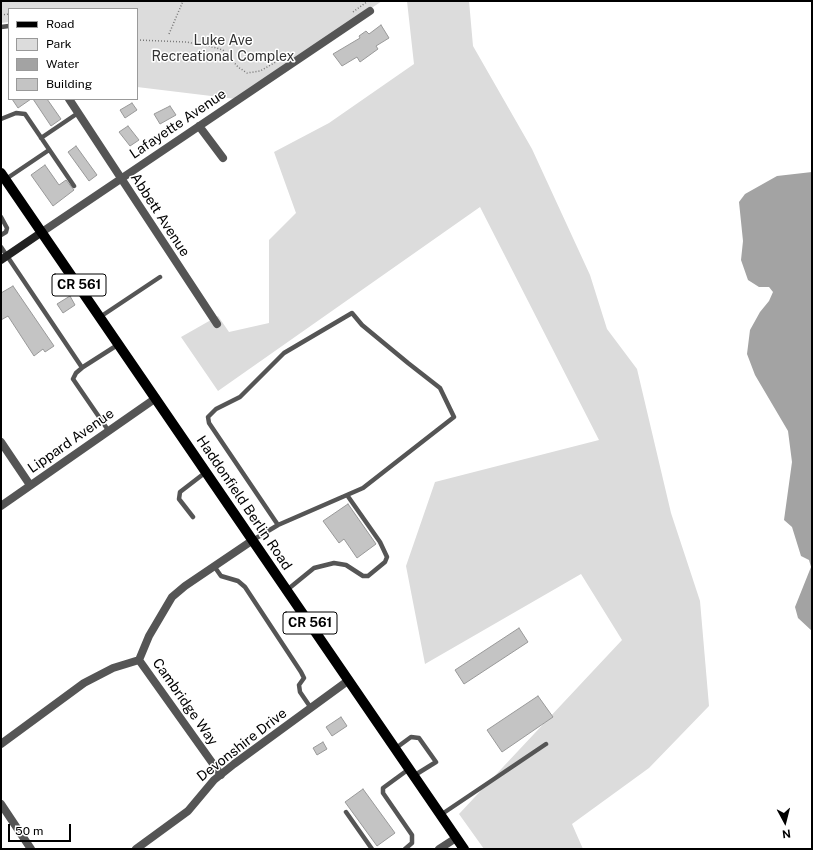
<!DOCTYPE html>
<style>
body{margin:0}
#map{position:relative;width:813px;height:850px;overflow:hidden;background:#fff;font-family:"Public Sans",sans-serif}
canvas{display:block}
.frame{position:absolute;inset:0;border:2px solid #000;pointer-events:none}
.legend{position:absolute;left:8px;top:8px;width:130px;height:92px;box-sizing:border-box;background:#fff;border:1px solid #999;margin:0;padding:5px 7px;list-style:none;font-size:12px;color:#000}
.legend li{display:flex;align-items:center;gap:8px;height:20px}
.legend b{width:20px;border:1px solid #999}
.north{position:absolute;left:765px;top:802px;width:40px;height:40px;-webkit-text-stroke:3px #fff;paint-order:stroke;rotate:173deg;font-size:11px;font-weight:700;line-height:16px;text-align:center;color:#000}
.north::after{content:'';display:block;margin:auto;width:14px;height:18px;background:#000;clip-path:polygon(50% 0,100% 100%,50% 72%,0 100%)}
.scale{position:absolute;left:8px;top:824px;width:63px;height:18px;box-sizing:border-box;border:2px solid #000;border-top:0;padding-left:5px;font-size:12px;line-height:14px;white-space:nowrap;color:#000;-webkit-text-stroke:3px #fff;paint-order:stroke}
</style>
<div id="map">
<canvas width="813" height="850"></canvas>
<div class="frame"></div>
<ul class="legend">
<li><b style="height:5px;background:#000"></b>Road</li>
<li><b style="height:11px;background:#dcdcdc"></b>Park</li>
<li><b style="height:11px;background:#a3a3a3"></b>Water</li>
<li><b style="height:11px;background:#c4c4c4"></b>Building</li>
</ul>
<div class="north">N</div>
<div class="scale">50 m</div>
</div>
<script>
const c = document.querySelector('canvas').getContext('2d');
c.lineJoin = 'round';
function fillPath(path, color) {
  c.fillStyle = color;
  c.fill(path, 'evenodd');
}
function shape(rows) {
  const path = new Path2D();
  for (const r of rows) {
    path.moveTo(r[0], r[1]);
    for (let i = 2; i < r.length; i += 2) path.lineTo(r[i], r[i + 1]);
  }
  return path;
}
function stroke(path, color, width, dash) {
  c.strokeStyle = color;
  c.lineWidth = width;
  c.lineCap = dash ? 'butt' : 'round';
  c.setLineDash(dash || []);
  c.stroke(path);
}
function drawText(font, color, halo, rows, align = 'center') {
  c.font = font + ' "Public Sans",sans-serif';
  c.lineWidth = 3;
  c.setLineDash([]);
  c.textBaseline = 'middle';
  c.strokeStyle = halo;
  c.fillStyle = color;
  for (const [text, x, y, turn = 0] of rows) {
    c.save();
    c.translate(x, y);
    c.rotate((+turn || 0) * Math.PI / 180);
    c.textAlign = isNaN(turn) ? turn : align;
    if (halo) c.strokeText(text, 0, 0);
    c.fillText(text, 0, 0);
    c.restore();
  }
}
fillPath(shape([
 [1,1,382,1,236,99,137,87,137,9,9,9,9,22,1,23],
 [407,1,469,1,473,46,532,149,590,275,607,329,637,369,671,513,700,601,709,706,649,768,572,824,583,849,484,849,459,814,622,640,581,574,425,664,406,566,435,482,599,440,480,207,218,391,181,337,218,316,229,332,269,323,269,240,296,213,274,152,329,123,414,64]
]), '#dcdcdc');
fillPath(shape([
 [812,172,812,631,798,618,795,607,811,567,809,560,801,556,792,527,784,520,792,462,788,431,755,375,747,354,750,330,760,312,769,301,773,292,769,287,759,287,748,280,741,260,743,241,739,202,745,194,777,176]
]), '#a3a3a3');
const building = shape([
 [381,25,389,38,376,46,378,49,360,62,357,57,342,66,333,54,360,38,359,36,366,31,369,34,381,25],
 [12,99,31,99,18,108,12,99],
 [33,99,47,99,61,119,51,126,33,99],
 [132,103,137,110,125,118,120,110,132,103],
 [170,106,176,115,160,124,154,114,170,106],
 [128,126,139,140,130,146,119,132,128,126],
 [76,146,97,175,89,181,68,152,76,146],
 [45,165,59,185,66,180,74,190,53,206,31,175,45,165],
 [13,286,54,346,45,352,43,349,34,356,8,316,1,320,1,293,13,286],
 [70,296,75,305,63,313,57,304,70,296],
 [348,504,376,544,357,558,344,539,339,543,323,521,348,504],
 [519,628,528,642,464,684,455,670,519,628],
 [538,696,553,717,502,752,487,730,538,696],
 [341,717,347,726,332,736,326,727,341,717],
 [323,742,327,749,317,755,313,748,323,742],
 [363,789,395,833,377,846,345,802,363,789]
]);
fillPath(building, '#c4c4c4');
stroke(building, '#999', 1);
stroke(shape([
 [59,9,78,9],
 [353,12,368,1],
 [1,15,9,14],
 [169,34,183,1],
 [137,40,186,42,213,47,223,50,238,67,247,73,260,71,290,54]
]), '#777', 1.5, [1, 2]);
stroke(shape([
 [1,27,9,26],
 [1,119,16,113,25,114,74,186],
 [41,138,78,113],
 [6,179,49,150],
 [1,217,7,228,6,232,1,235],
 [1,247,81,366,83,367,119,344],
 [100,317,160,277],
 [83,367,76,373,73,379,108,430],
 [193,517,179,499,180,492,206,472],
 [253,540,278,525,363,488,454,417,440,388,408,363,362,325,352,313,284,353,240,397,216,409,208,417,209,423,278,525],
 [214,566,221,576,238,581,245,587,301,672,304,678,299,685,300,692,311,708],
 [287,590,314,568,334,563,346,565,363,576,368,576,385,562,387,557,380,542,347,495],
 [396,748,411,737,419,738,436,762,415,775],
 [346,812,372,849],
 [442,814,546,744],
 [405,849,412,843,412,835,383,793,383,788,409,769]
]), '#555', 4.5);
stroke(shape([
 [69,99,217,324],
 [199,126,223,158],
 [42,232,370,11],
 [1,442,30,485],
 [1,506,156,398],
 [139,660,149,636,172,597,185,586,253,540],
 [139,660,221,775],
 [1,744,84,683,113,668,139,660],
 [1,804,31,849],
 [136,849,188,811,214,780,234,764,349,680],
 [439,849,456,838]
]), '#555', 8);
stroke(shape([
 [1,260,42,232]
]), '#222', 8);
stroke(shape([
 [1,173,464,849]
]), '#000', 10);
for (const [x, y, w] of [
 [79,285,54],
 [310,623,54]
]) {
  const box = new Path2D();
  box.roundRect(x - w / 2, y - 11, w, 22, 3);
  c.fillStyle = '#fff';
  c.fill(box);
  stroke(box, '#000', 1);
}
drawText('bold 13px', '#000', null, [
 ["CR 561",79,285],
 ["CR 561",310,623]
]);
drawText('14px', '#333', '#fff', [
 ["Luke Ave",223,41],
 ["Recreational Complex",223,57]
]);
drawText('14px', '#000', '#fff', [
 ["Lafayette Avenue",178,124,-34],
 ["Abbett Avenue",160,215,57],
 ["Lippard Avenue",71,441,-35],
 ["Haddonfield Berlin Road",244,503,56],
 ["Cambridge Way",185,702,55],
 ["Devonshire Drive",242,745,-38]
]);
</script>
